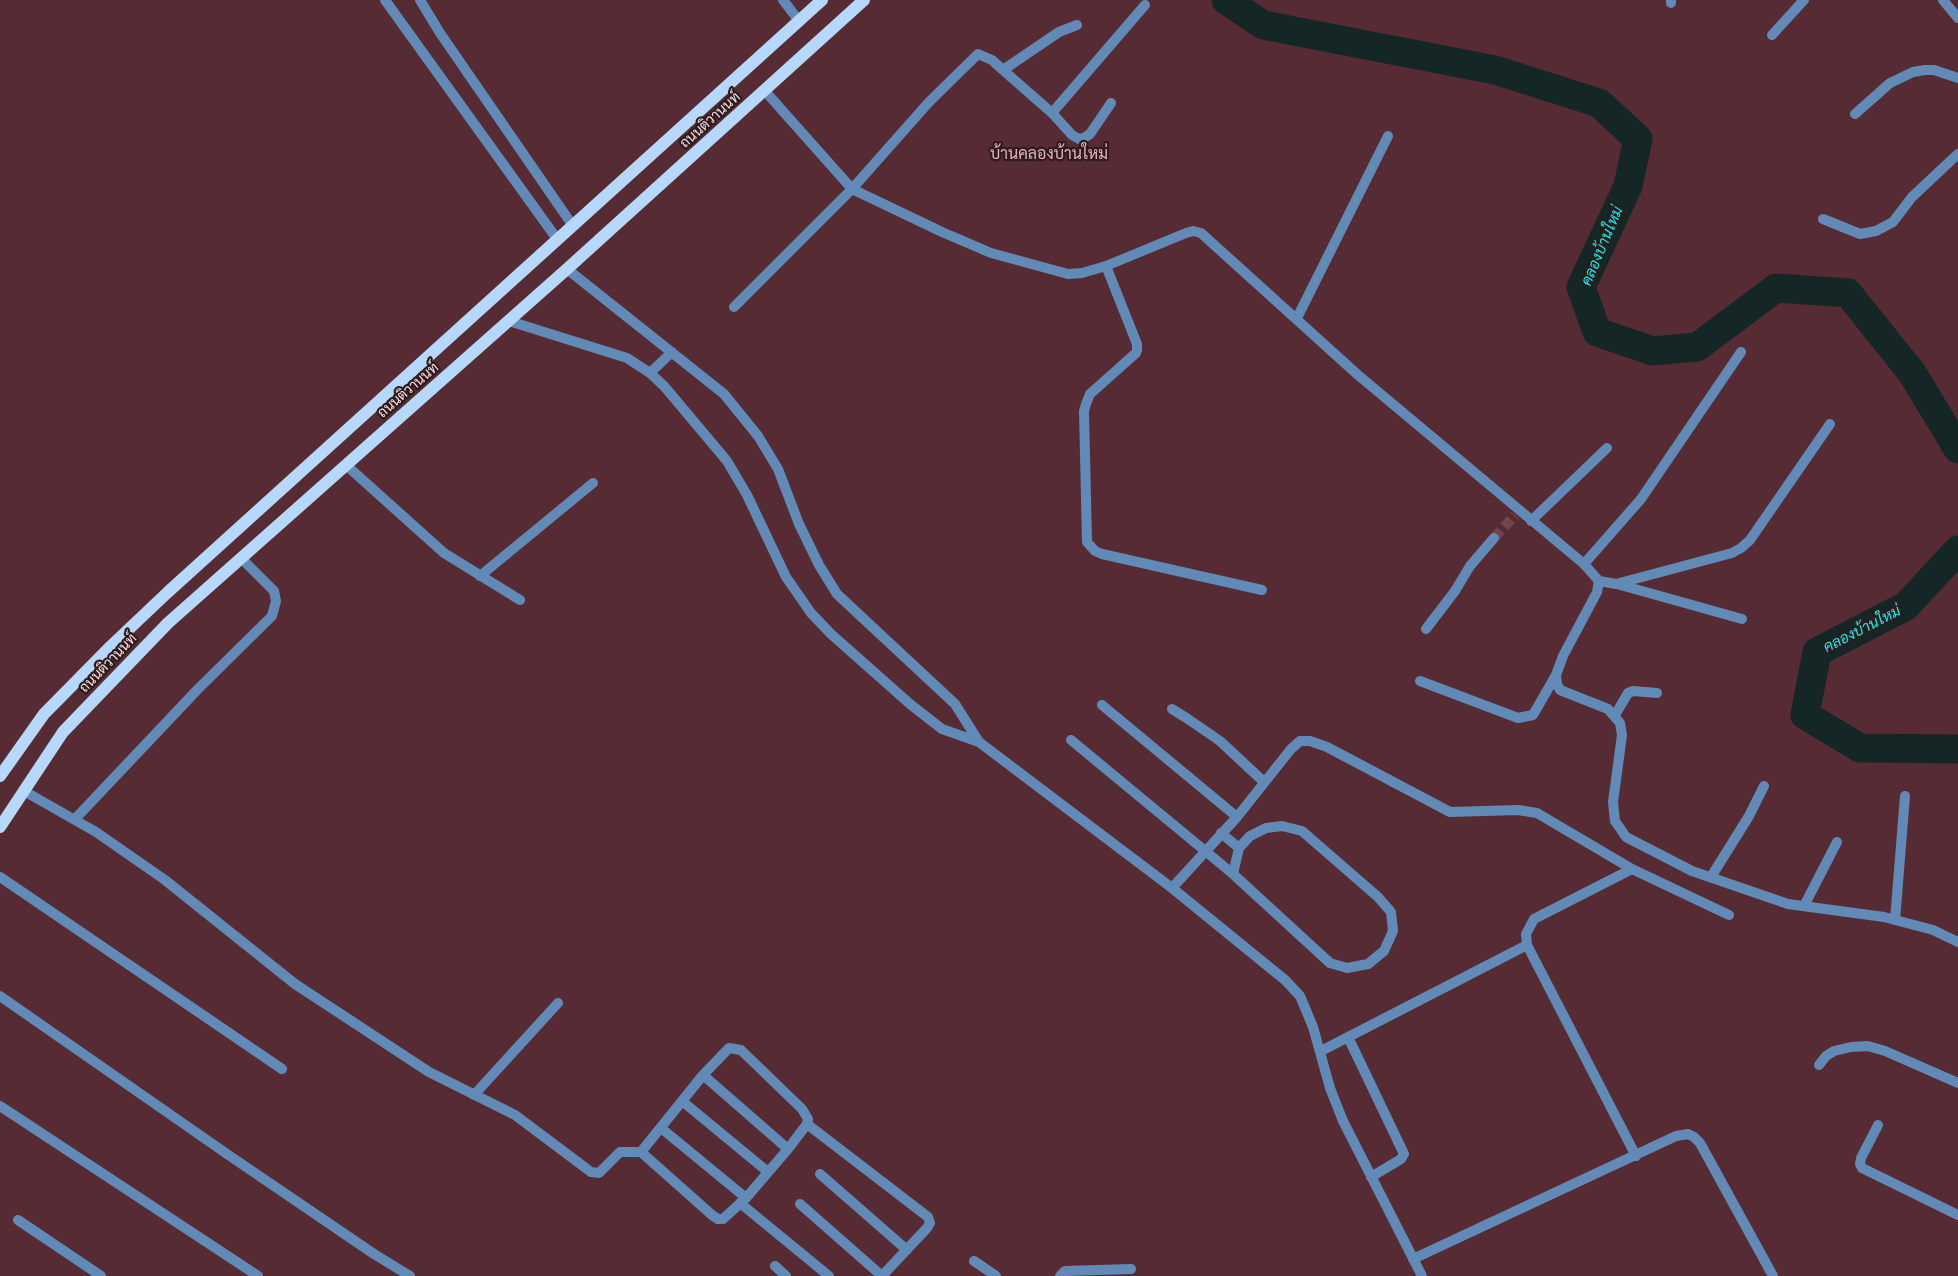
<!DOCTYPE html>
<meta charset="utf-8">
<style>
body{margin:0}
canvas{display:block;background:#562b33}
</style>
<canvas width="1958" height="1276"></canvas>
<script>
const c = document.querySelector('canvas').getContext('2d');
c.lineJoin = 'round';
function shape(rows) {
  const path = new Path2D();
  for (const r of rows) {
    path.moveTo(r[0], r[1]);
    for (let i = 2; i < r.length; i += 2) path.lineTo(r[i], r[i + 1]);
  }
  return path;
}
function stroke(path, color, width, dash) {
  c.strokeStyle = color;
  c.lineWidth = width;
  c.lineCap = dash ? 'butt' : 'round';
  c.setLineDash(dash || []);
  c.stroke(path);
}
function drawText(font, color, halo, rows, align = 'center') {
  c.font = font + ' Lato,Sarabun,sans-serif';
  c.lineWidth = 4.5;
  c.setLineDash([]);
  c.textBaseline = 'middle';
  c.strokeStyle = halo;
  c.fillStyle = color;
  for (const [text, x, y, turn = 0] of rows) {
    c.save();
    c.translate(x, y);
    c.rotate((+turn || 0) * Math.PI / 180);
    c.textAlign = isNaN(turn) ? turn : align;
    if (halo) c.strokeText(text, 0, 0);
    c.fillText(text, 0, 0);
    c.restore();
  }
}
stroke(shape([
 [1226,0,1263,25,1495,70,1599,103,1638,139,1628,186,1581,287,1597,332,1653,351,1697,347,1776,288,1848,293,1912,373,1958,449],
 [1958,550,1906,606,1817,652,1805,715,1860,748,1958,749]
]), '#142625', 29);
stroke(shape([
 [1494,538,1515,515]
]), '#6f464e', 10, [10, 5]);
stroke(shape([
 [385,0,557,239],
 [420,0,440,33,573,226],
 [1671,3,1671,0],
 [1772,35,1804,0],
 [1855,114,1890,83,1913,72,1925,70,1934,70,1958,78],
 [1106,266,1137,344,1137,350,1136,353,1090,394,1086,404,1084,411,1087,542,1095,551,1102,554,1262,590],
 [734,307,852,189],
 [346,465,444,553,520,600],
 [1584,564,1641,499,1741,352],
 [480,576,593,483],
 [1420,681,1518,718,1533,715,1556,675],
 [1102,705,1237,817],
 [1172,709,1188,719,1220,741,1264,782],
 [1615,715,1628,693,1633,691,1657,693],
 [1071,740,1233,874],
 [24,791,96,832,165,880,295,984,429,1072,515,1115,591,1172,599,1173,620,1152,641,1152,712,1215,718,1219,723,1219,746,1198,788,1149,807,1124,808,1119,802,1109,741,1050,729,1048,703,1075,641,1152],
 [75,819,198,689,272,616,276,601,274,591,241,558],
 [1282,826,1302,831,1378,897,1391,912,1393,931,1384,951,1368,964,1347,968,1330,963,1233,874,1239,848,1250,836,1266,828,1282,826],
 [1221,833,1239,848],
 [1632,869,1534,919,1526,934,1527,945,1636,1156],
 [1711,877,1749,816,1764,786],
 [1172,888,1237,817,1291,749,1300,741,1310,741,1327,747,1450,812,1518,810,1537,813,1632,869,1729,915],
 [1804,906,1837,842],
 [1895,920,1905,796],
 [1348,1037,1404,1154,1401,1159,1371,1177],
 [1321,1051,1527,945],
 [703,1075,788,1149],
 [474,1095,558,1003],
 [682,1101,768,1172],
 [807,1124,928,1217,930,1223,927,1228,882,1276],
 [1878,1125,1861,1158,1860,1164,1862,1168,1958,1215],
 [661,1128,746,1198],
 [820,1174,907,1250],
 [740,1203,829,1276],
 [800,1204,882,1276],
 [1413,1259,1676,1136,1688,1134,1694,1137,1700,1143,1773,1276],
 [775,1266,786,1276]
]), '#618bb6', 10);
stroke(shape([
 [783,0,799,21],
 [1943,0,1958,18],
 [1003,70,1052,113,1072,135,1079,139,1084,138,1090,134,1111,103],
 [765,91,852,189,942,232,991,253,1068,274,1082,273,1106,266,1186,233,1193,231,1201,233,1358,375,1584,564,1599,581,1597,592,1563,656,1556,675,1557,684,1560,690,1608,709,1620,723,1622,735,1613,802,1615,821,1626,837,1692,871,1788,904,1884,917,1933,930,1958,942],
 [1052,113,1145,5],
 [852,189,929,102,978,54,992,60,1003,70,1059,32,1077,25],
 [1823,219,1860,234,1876,231,1893,222,1912,197,1958,154],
 [567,269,724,394,758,436,778,469,799,524,819,565,837,594,955,704,979,742],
 [1297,318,1388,136],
 [509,321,627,358,650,373,664,386,727,461,747,495,786,577,811,613,831,634,910,704,942,729,979,742,1172,888,1285,980,1300,996,1313,1027,1330,1088,1343,1121,1422,1276],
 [650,373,672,352],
 [1531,521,1607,448],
 [1599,581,1616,584,1732,553,1741,548,1750,540,1830,424],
 [1617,584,1742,619],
 [1426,629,1455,591,1470,566,1494,538],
 [0,877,282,1069],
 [0,996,227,1154,374,1254,410,1276],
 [1819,1065,1826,1056,1834,1051,1851,1047,1868,1046,1885,1051,1958,1083],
 [0,1106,258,1276],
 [18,1220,101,1276],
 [974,1261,996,1276],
 [1060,1276,1065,1271,1131,1269]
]), '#618bb6', 10);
stroke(shape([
 [0,776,44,714,111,646,168,592,822,0],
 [0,827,63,732,168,623,567,269,864,0]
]), '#b6d8fb', 12);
drawText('14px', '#fde1e4', '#2e1b1e', [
 ["ถนนติวานนท์",710,120,-42],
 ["ถนนติวานนท์",408,390,-41],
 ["ถนนติวานนท์",108,663,-46]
]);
drawText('italic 15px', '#09f1e8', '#2e1b1e', [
 ["คลองบ้านใหม่",1602,246,-67],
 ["คลองบ้านใหม่",1862,629,-27]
]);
drawText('16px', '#e6b1b8', '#2e1b1e', [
 ["บ้านคลองบ้านใหม่",1049,154]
]);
</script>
